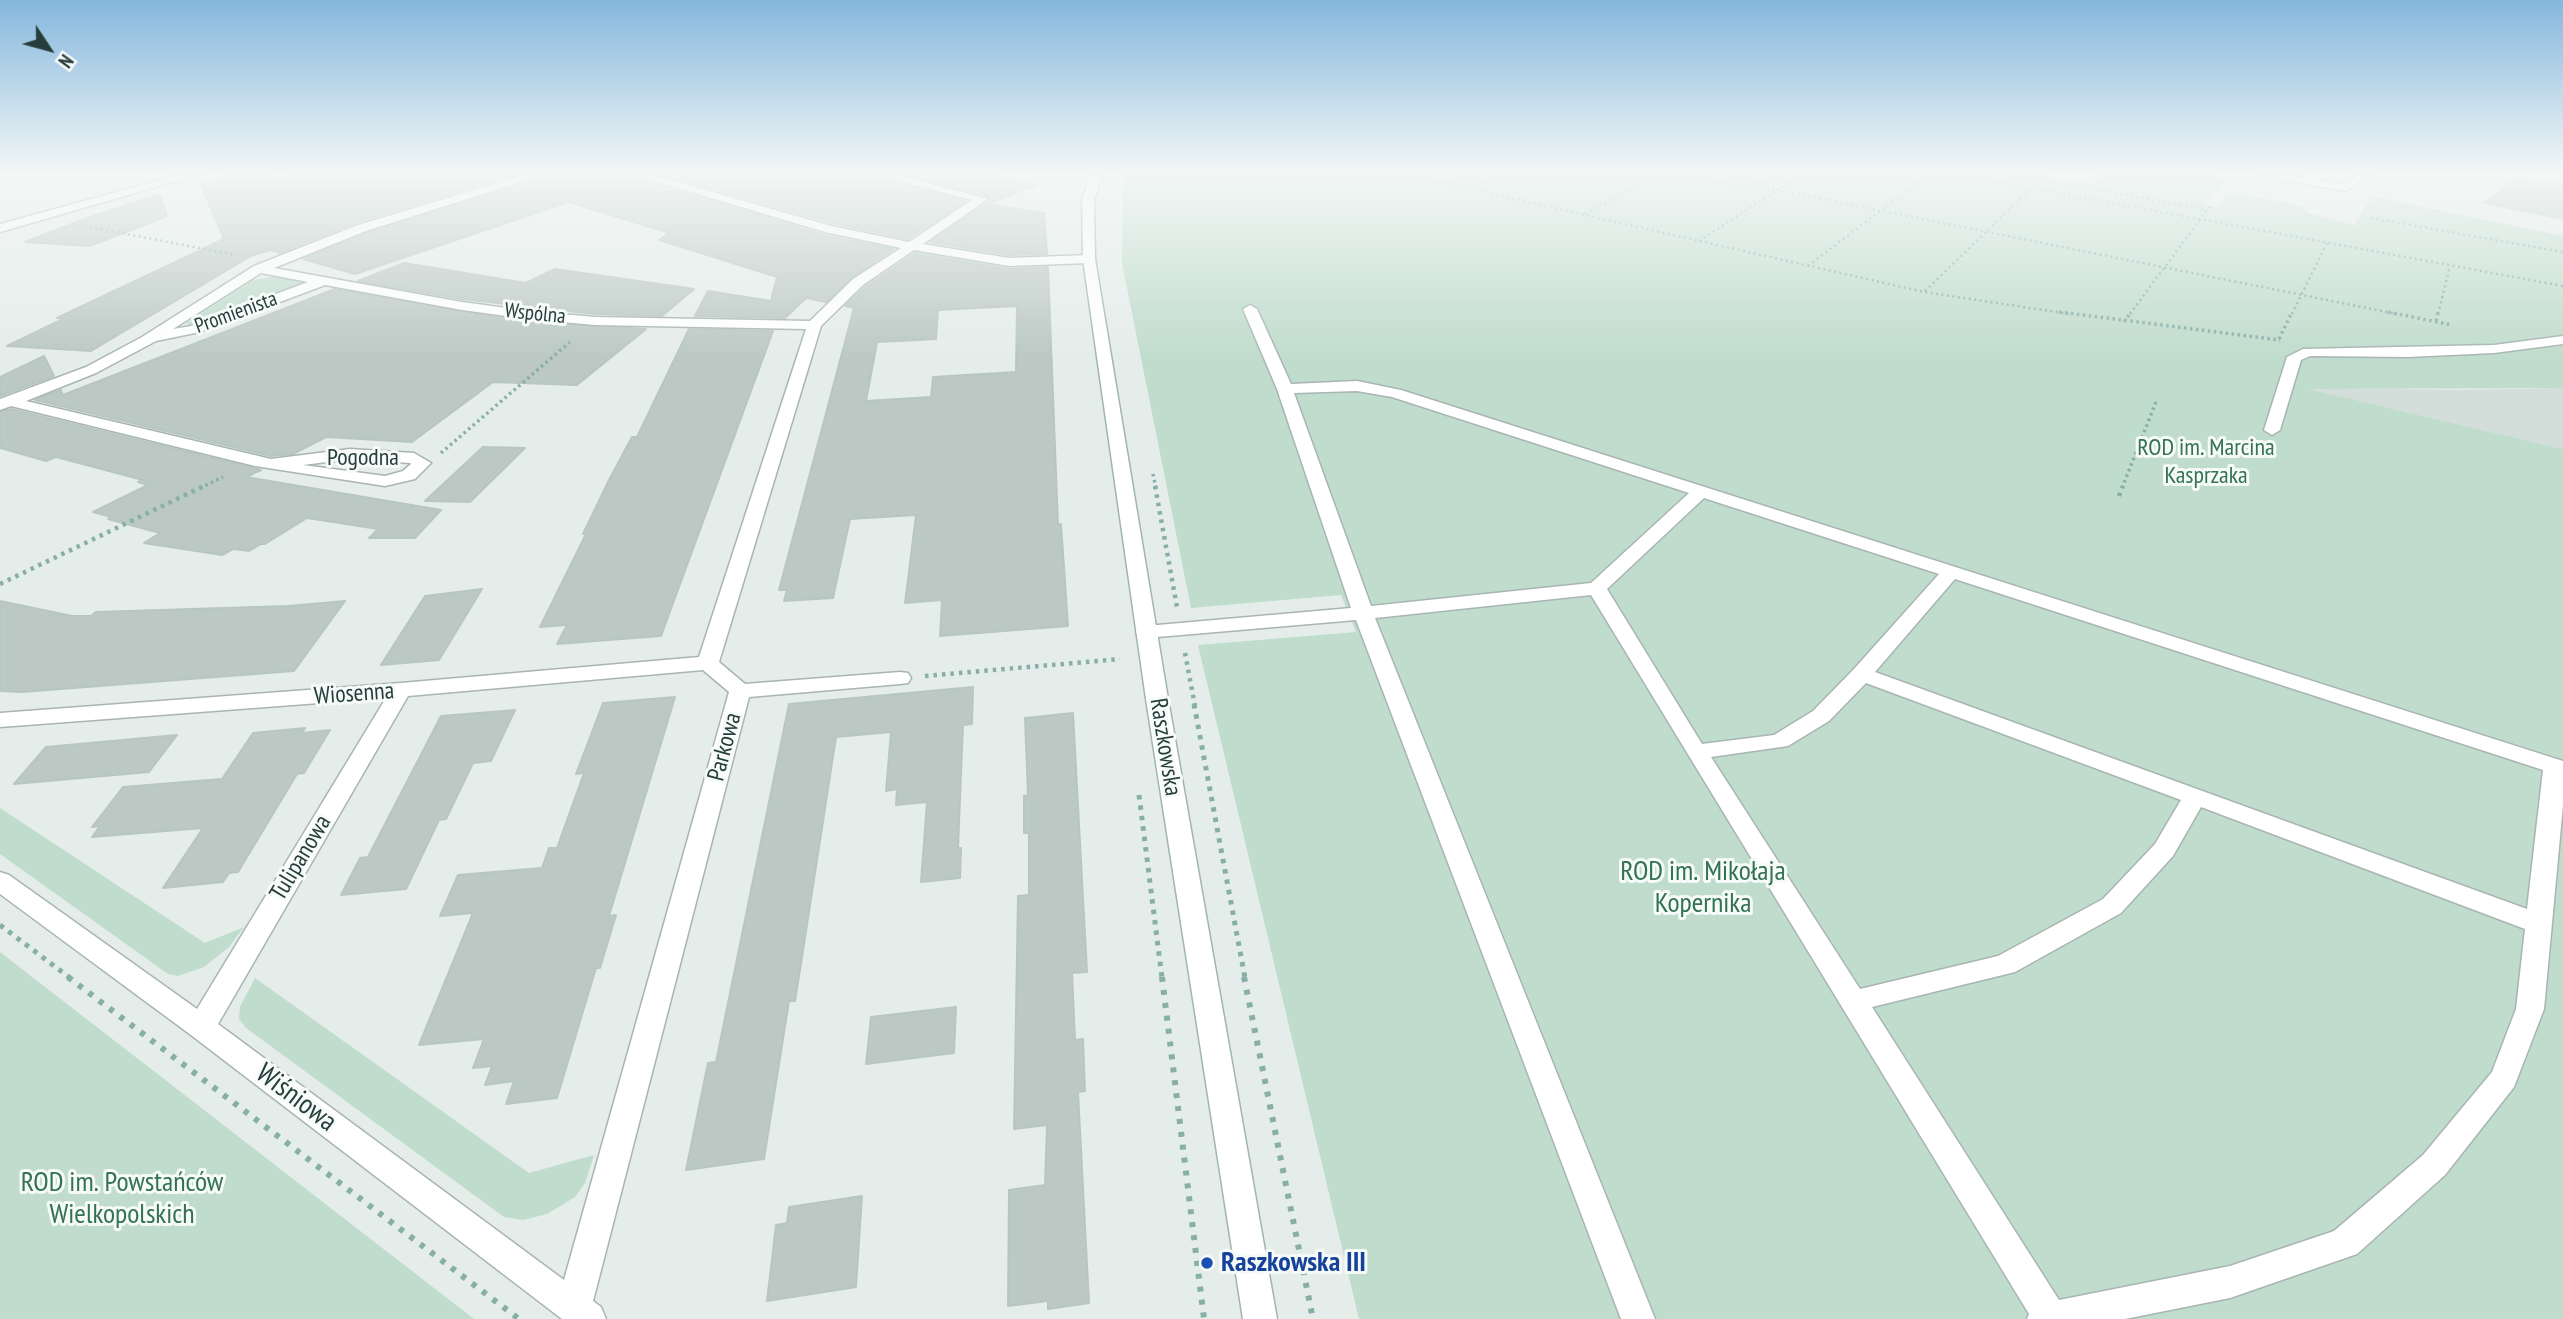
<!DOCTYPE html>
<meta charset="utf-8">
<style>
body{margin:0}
#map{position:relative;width:2563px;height:1319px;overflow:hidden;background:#e5edeb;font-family:"PT Sans Narrow",sans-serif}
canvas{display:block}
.north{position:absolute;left:14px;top:14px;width:70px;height:70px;-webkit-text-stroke:5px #f6faf8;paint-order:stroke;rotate:126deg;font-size:19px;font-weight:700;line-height:28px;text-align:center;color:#263e3b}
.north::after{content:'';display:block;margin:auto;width:24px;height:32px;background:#263e3b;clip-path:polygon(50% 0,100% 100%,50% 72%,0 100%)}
</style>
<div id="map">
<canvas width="2563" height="1319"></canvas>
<div class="north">N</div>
</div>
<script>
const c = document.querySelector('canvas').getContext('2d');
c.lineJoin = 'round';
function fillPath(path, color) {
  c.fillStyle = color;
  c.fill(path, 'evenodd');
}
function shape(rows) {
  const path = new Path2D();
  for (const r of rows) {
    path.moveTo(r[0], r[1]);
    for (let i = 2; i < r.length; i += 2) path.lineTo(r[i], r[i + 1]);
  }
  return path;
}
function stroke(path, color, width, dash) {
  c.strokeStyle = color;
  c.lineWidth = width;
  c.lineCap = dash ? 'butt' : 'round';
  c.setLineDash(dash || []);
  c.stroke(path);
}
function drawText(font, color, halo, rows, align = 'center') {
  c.font = font + ' "PT Sans Narrow",sans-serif';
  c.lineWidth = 6;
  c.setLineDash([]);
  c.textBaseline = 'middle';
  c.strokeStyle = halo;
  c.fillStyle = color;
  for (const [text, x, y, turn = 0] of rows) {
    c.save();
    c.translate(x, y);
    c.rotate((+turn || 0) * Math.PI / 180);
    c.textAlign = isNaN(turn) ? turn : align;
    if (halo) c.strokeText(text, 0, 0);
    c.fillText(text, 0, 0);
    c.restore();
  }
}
fillPath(shape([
 [2303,388,2459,390,2563,388,2563,449]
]), '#d3ddda');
fillPath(shape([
 [1123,174,2035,174,2092,184,2101,174,2209,174,2229,178,2205,204,2210,206,2216,207,2228,194,2242,194,2294,204,2304,207,2307,213,2354,225,2372,196,2563,236,2563,388,2308,389,2563,449,2563,1319,1359,1319,1198,645,1356,632,1341,595,1191,608,1122,263],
 [276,276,300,281,304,284,195,326,185,324,253,280],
 [0,808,205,943,244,927,229,947,204,967,178,976,168,974,0,854],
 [0,952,474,1319,0,1319],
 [255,978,529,1173,594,1155,585,1183,575,1197,547,1214,523,1220,504,1217,246,1028,239,1019,240,1007]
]), '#c0dccc');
const building = shape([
 [232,174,258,174,280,179,300,174,519,174,357,222,280,253,270,250,251,256,91,351,7,346,65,318,57,318,224,239,200,183,232,174],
 [548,174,629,174,824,235,894,249,852,277,826,302,806,298,785,318,695,316,708,291,771,301,777,277,659,240,669,233,569,202,355,274,303,259,367,233,548,174],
 [660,174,871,174,966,201,908,239,832,223,660,174],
 [904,174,990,174,1036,185,989,204,1044,213,1047,254,1009,255,930,242,990,201,990,198,904,174],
 [2517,178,2563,182,2563,219,2484,203,2517,178],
 [160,194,167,216,90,246,25,242,84,219,160,194],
 [915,253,1009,269,1048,267,1058,525,1061,524,1068,626,940,636,942,600,905,603,916,515,850,519,833,598,784,601,787,590,779,590,854,308,845,306,865,287,915,253],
 [1017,306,1016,372,933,377,931,397,866,401,877,342,936,339,938,310,1017,306],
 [404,263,526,283,555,269,694,289,662,316,595,314,462,299,358,281,404,263],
 [335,289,529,322,646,329,577,385,493,382,412,442,326,437,293,454,271,456,35,400,61,390,63,395,335,289],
 [689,329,773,331,661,636,557,644,567,625,540,627,586,534,583,534,609,480,632,437,637,437,689,329],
 [44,356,54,376,0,396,0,377,44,356],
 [11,409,261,470,246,477,441,510,415,538,369,538,378,529,307,518,265,544,261,544,249,551,233,549,222,555,144,543,160,533,108,519,112,517,93,512,148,485,138,482,143,480,56,457,46,461,0,448,0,412,11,409],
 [483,447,525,448,470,502,425,501,483,447],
 [482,589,439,660,381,665,425,596,482,589],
 [0,601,72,616,91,616,96,612,288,606,345,601,294,671,22,692,0,691,0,601],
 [973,687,972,724,963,725,958,848,961,848,960,878,921,882,927,802,896,805,897,789,886,791,891,732,836,737,802,957,795,1001,789,1001,764,1159,686,1170,708,1063,716,1062,789,704,973,687],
 [675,697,609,916,616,915,600,968,596,968,557,1098,506,1104,514,1081,485,1085,492,1066,473,1068,484,1039,419,1045,473,913,440,916,458,875,542,868,549,848,557,848,584,773,576,774,603,703,675,697],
 [515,710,491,761,473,763,446,819,439,820,406,889,341,895,360,858,368,857,441,716,515,710],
 [1073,713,1087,972,1072,973,1075,1040,1083,1039,1085,1091,1078,1092,1089,1303,1048,1309,1048,1301,1008,1306,1009,1190,1045,1185,1047,1125,1014,1129,1018,896,1029,895,1029,833,1024,833,1024,796,1028,795,1025,718,1073,713],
 [305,728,302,733,330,730,304,773,297,774,238,872,229,873,223,882,163,888,203,828,92,837,100,826,92,827,123,787,222,779,253,733,305,728],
 [177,735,149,772,14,784,46,747,177,735],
 [956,1007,954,1053,866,1064,871,1017,956,1007],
 [862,1196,856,1287,767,1301,776,1225,787,1223,789,1207,862,1196]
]);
fillPath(building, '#bbc8c4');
stroke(building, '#b8c6c3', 2);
const lane = shape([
 [1250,305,1257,309,1291,384,1357,381,1401,390,2563,761,2563,805,2544,1009,2514,1087,2445,1175,2357,1254,2230,1298,2125,1319,2027,1319,2029,1314,1591,595,1375,618,1655,1319,1621,1319,1356,620,1146,638,1139,636,1136,632,1139,628,1146,626,1351,608,1277,389,1243,309,1250,305],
 [1357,391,1392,397,1689,493,1591,583,1371,606,1294,393,1357,391],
 [1704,498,1939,574,1854,669,1813,711,1774,735,1702,744,1607,589,1704,498],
 [1955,579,2543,770,2527,909,1875,672,1955,579],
 [1866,683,2181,800,2155,844,2103,899,1998,956,1860,989,1711,757,1788,746,1829,721,1866,683],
 [2201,807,2525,929,2516,1009,2492,1072,2423,1155,2334,1231,2230,1266,2059,1300,1872,1007,2015,972,2121,913,2173,856,2201,807],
 [2563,336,2563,344,2494,353,2408,357,2310,356,2301,360,2280,430,2272,435,2264,430,2287,357,2303,349,2494,345,2563,336]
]);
const street = shape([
 [182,174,201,174,0,232,0,224,182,174],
 [528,174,546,174,366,231,274,268,462,302,529,311,595,317,810,321,853,279,901,248,825,232,631,174,650,174,831,226,909,242,972,200,873,174,893,174,988,199,923,244,1009,258,1089,255,1095,259,1089,263,1009,266,914,250,863,285,821,326,719,662,745,684,900,672,908,673,911,678,908,683,900,684,749,697,593,1301,601,1307,606,1319,562,1319,191,1035,0,894,0,872,9,875,197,1009,386,698,0,727,0,713,401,683,699,657,806,329,595,325,529,319,462,310,325,285,200,332,156,341,96,373,26,401,271,459,350,449,414,453,431,463,415,479,385,486,255,466,11,406,0,410,0,399,86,367,142,337,254,266,358,225,528,174],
 [261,273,308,282,191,326,173,329,261,273],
 [350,459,410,463,411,464,403,471,385,476,303,465,350,459],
 [703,670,729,692,564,1280,218,1024,408,696,703,670],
 [2258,174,2284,174,2344,184,2357,174,2370,174,2346,191,2264,177,2258,174]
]);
const secondary = shape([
 [1091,174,1103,174,1094,199,1095,259,1168,699,1277,1319,1243,1319,1146,699,1083,259,1082,199,1091,174]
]);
stroke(lane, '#a8b5b3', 3);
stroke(street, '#a8b5b3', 3);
stroke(secondary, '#a1b5b1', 3);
stroke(shape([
 [1405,174,1924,292,2070,314],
 [1681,174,1763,190,1777,190],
 [1718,174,1770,185,1778,190,2397,314],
 [1955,174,2563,286],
 [2012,174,2208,210],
 [1473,189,1504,174],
 [1585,214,1657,174],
 [2371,218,2563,252],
 [90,227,236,255],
 [1699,241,1802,174],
 [1808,266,1928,174],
 [1925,291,2041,179],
 [2130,314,2210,206],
 [2292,314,2327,243],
 [2438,314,2450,266]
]), '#88aea8', 2.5, [2, 3.5]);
stroke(shape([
 [2059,312,2280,340],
 [2388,312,2452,325],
 [2436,321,2438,312],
 [2124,322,2131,312],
 [2279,339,2292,312],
 [441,453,570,342],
 [1153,474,1156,488],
 [200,488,223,477],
 [2122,488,2156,402]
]), '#88aea8', 3.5, [2.5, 3.5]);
stroke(shape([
 [1155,486,1177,607],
 [2119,496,2123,486],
 [0,584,204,486],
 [1185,653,1195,706],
 [925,676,1120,659]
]), '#88aea8', 4.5, [3.5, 5]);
stroke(shape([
 [1194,704,1245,978],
 [1139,795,1162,978],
 [0,925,70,978]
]), '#88aea8', 5, [4.5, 6]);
stroke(shape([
 [68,977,519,1319],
 [1162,977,1204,1319],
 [1244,977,1313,1319]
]), '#88aea8', 6, [5, 8]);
fillPath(lane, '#fff');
fillPath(street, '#fff');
fillPath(secondary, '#fff');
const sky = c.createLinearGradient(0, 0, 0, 359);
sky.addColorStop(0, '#85b7dd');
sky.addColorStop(0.48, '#f3f7f6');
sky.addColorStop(1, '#f3f7f600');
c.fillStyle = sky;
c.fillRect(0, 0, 2563, 359);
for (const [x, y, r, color] of [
 [1207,1263,7,"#1a4fb4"]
]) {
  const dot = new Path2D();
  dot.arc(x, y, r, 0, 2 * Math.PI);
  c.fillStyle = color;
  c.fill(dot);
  stroke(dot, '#f6faf8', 2.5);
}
drawText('21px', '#263e3b', '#f6faf8', [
 ["Promienista",236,313,-20],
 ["Wspólna",535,314,6]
]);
drawText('24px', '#337255', '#f6faf8', [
 ["ROD im. Marcina",2206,448],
 ["Kasprzaka",2206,476]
]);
drawText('24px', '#263e3b', '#f6faf8', [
 ["Pogodna",363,458],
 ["Wiosenna",354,694,-4],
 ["Parkowa",725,747,-75],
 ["Raszkowska",1165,747,81],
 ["Tulipanowa",301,858,-59]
]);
drawText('28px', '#337255', '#f6faf8', [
 ["ROD im. Mikołaja",1703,872],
 ["Kopernika",1703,904],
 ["ROD im. Powstańców",122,1183],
 ["Wielkopolskich",122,1215]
]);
drawText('28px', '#263e3b', '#f6faf8', [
 ["Wiśniowa",296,1098,37]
]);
drawText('bold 28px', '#164399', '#f6faf8', [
 ["Raszkowska III",1221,1263]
], 'left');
</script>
